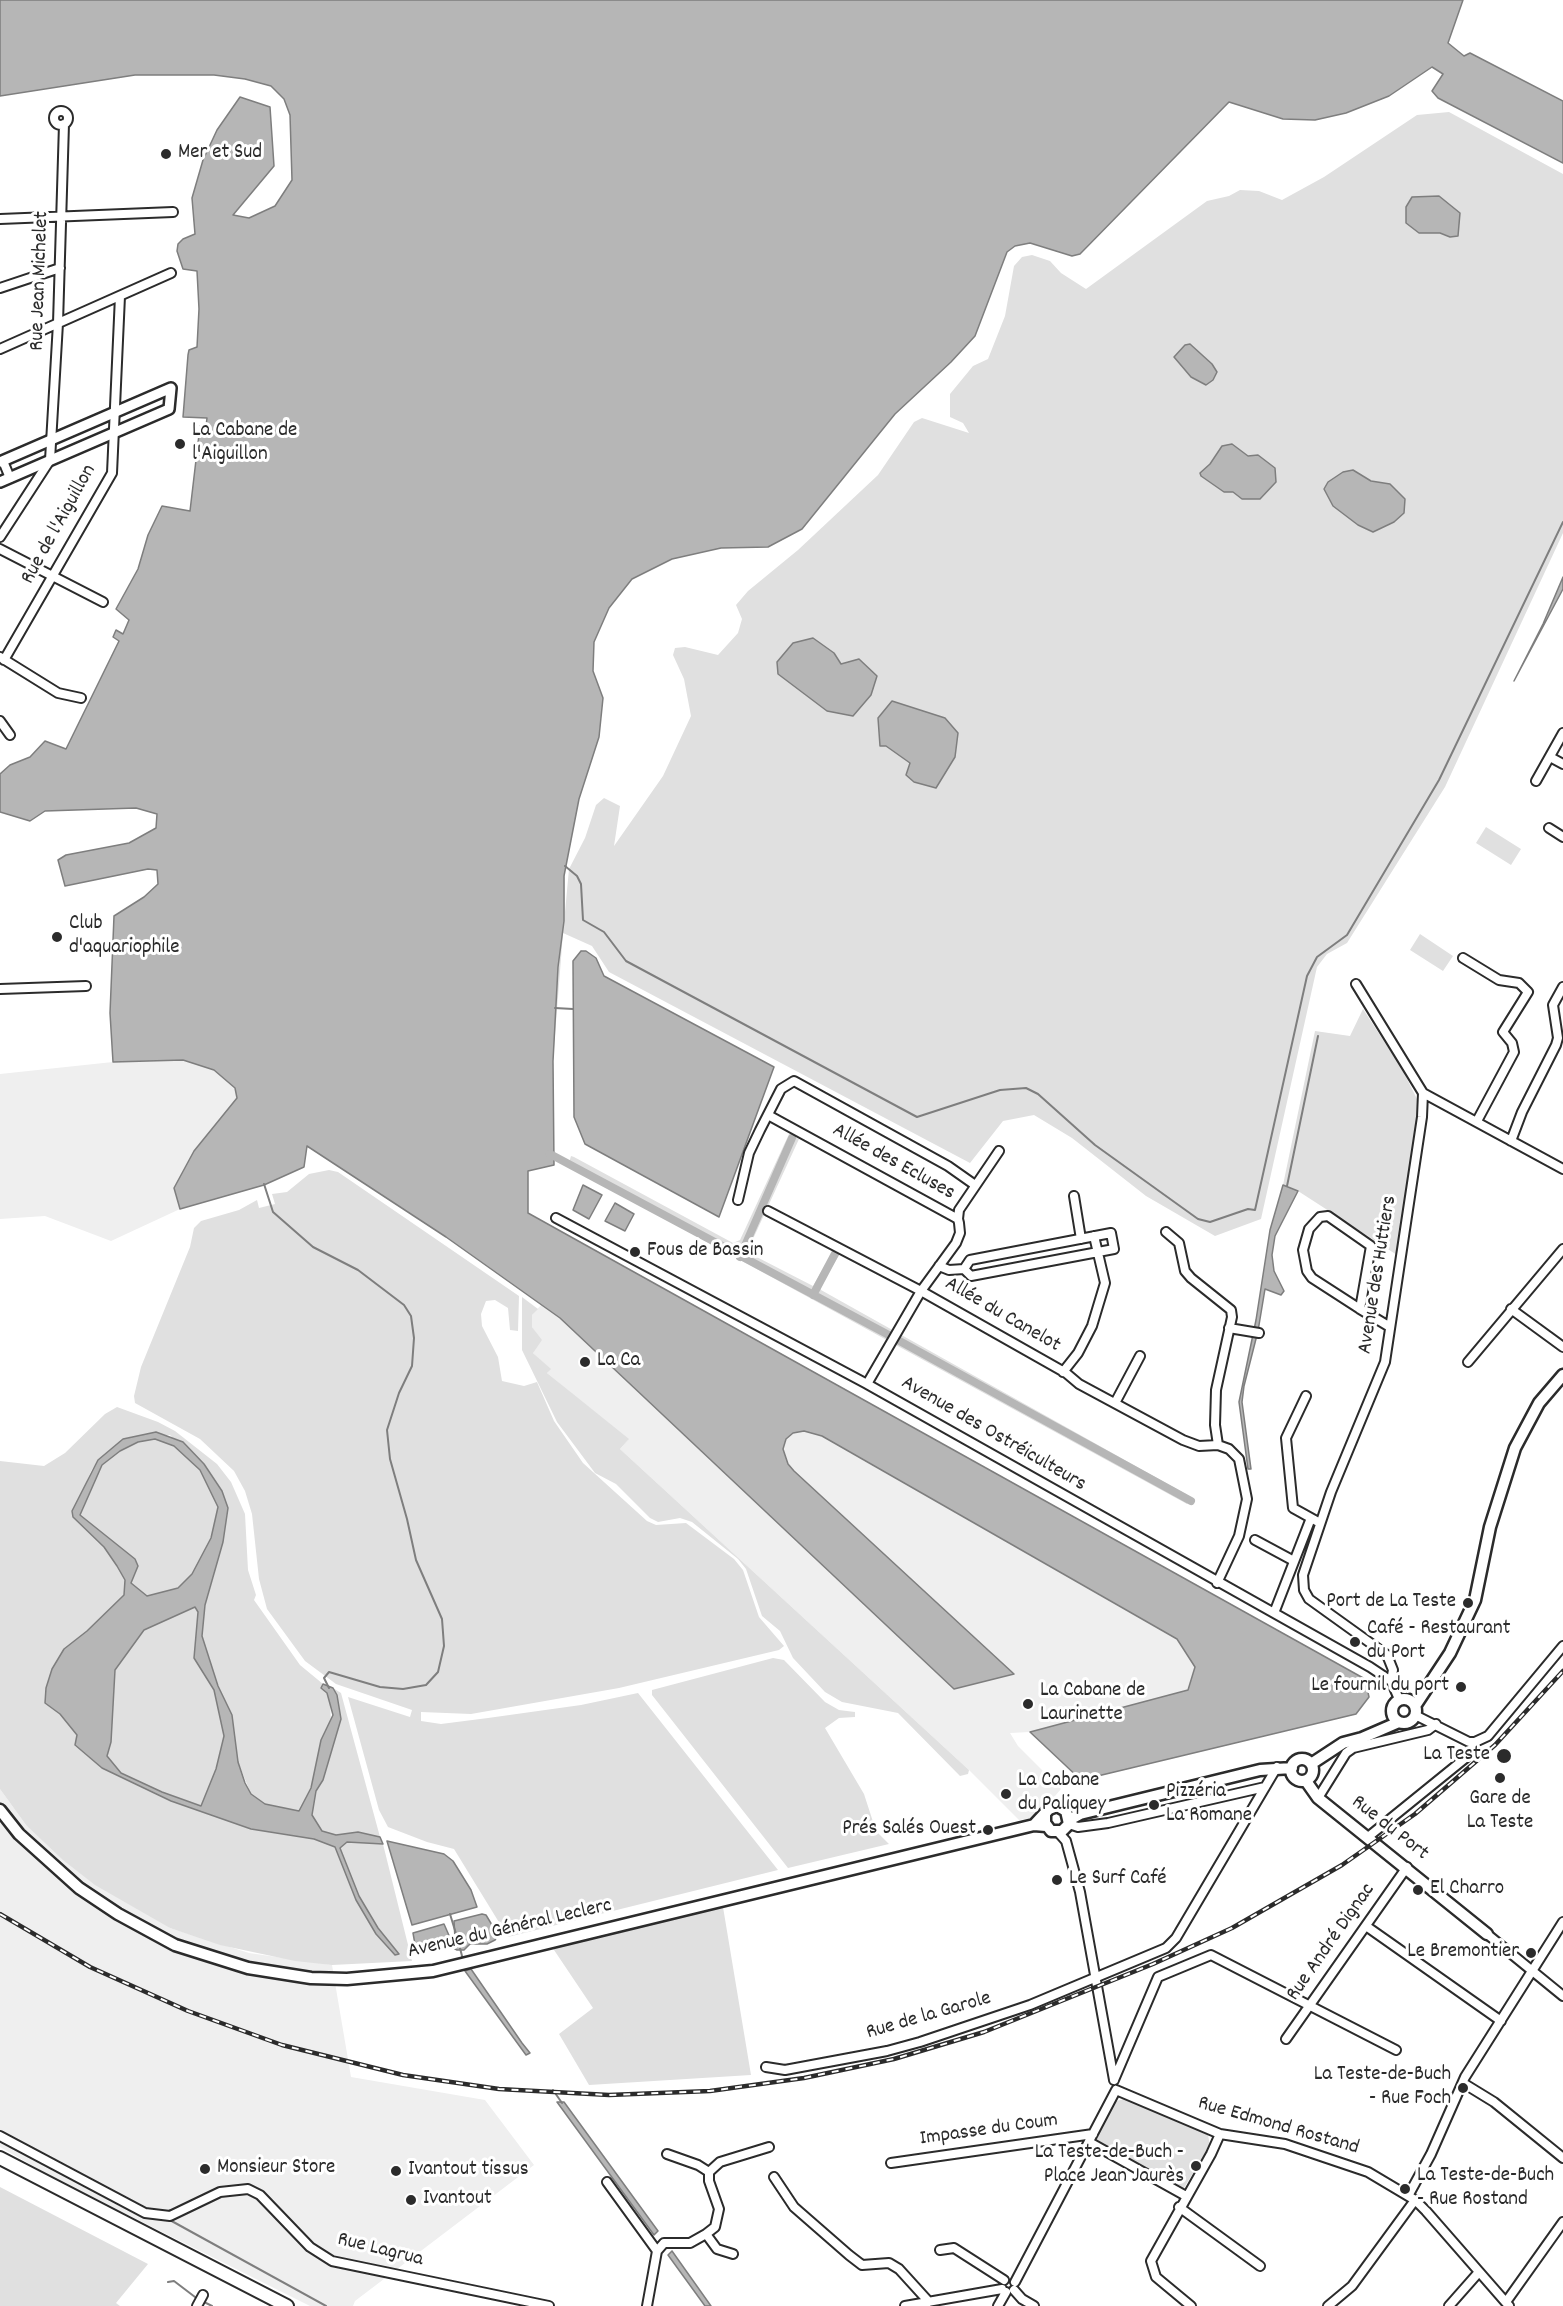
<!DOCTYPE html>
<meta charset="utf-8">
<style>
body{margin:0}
canvas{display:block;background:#fff}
</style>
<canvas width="1563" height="2306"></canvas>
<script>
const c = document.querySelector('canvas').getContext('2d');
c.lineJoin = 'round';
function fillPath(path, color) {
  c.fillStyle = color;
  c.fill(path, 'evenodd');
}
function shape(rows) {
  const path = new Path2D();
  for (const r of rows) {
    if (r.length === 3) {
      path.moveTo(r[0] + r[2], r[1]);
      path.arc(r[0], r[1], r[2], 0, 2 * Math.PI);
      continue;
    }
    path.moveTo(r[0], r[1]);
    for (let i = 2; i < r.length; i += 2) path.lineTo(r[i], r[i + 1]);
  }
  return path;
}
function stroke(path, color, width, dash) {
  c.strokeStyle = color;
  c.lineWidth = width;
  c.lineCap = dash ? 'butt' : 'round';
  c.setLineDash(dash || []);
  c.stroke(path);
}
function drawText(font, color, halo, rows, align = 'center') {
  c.font = font + ' Dekko,sans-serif';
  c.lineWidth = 6;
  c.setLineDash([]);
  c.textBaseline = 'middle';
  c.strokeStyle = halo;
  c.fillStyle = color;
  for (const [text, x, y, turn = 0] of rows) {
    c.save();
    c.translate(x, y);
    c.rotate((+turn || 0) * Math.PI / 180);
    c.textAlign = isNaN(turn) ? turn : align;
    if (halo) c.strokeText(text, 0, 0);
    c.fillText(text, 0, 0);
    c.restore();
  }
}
fillPath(shape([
 [183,1060,214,1070,235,1088,237,1098,194,1151,174,1188,180,1209,111,1241,45,1216,0,1219,0,1074,113,1062],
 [541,1305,560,1318,954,1689,1014,1674,794,1471,788,1464,783,1449,786,1439,793,1433,804,1431,822,1436,1177,1639,1195,1667,1188,1690,1030,1732,1010,1733,1018,1746,1061,1789,1037,1817,1019,1820,969,1770,620,1449,628,1440,547,1373,550,1369,533,1353,537,1335,532,1327,532,1315],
 [0,1789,26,1825,170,1928,249,1953,332,1965,351,2077,485,2100,534,2165,355,2301,353,2306,310,2306,58,2180,0,2147]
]), '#efefef');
fillPath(shape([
 [1449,112,1563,174,1563,533,1445,787,1347,943,1327,954,1317,967,1261,1219,1215,1236,1146,1196,1072,1138,1034,1115,1003,1121,970,1163,609,972,592,946,563,933,553,1061,554,1152,293,833,565,870,565,912,569,869,585,838,596,805,604,798,620,806,614,846,663,776,691,716,684,679,673,655,675,648,685,647,718,655,738,633,742,619,736,605,748,591,798,550,878,475,914,422,922,418,969,433,963,423,950,417,950,394,973,366,988,359,1005,316,1014,266,1022,257,1032,255,1050,261,1061,273,1086,289,1207,201,1229,196,1240,190,1259,191,1282,200,1324,177,1417,115],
 [1486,827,1521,849,1511,865,1476,843],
 [1420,934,1453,956,1443,971,1410,950],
 [1363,1009,1402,1069,1417,1099,1418,1117,1397,1255,1298,1191,1283,1185,1315,1031,1350,1036],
 [789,1134,799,1139,747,1252,813,1286,835,1248,841,1252,820,1287,821,1290,1191,1497,1187,1504,568,1166,571,1156,574,1157,733,1243,740,1240],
 [329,1170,338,1172,519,1296,518,1331,510,1330,508,1308,495,1300,486,1301,481,1314,482,1326,498,1357,502,1381,524,1386,537,1382,554,1421,583,1463,647,1521,656,1525,686,1523,734,1559,743,1570,759,1617,784,1646,779,1650,619,1688,471,1714,421,1712,421,1721,441,1724,488,1718,581,1705,638,1693,778,1870,508,1937,454,1849,427,1842,388,1827,379,1810,348,1697,410,1717,412,1710,336,1684,305,1661,267,1609,259,1579,252,1514,245,1491,234,1471,200,1439,135,1403,134,1396,141,1367,190,1247,194,1228,201,1221,239,1210,257,1200,259,1208,275,1204,272,1194,287,1192,309,1174],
 [522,1297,538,1309,532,1315,532,1327,542,1340,533,1353,551,1369,547,1373,629,1439,620,1449,969,1770,968,1774,960,1776,898,1713,842,1702,825,1692,793,1658,780,1631,762,1616,746,1569,738,1559,692,1522,680,1518,658,1522,650,1518,616,1484,595,1473,557,1422,522,1350],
 [117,1407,158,1422,175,1431,217,1464,231,1482,245,1514,248,1570,256,1595,254,1600,300,1665,323,1684,321,1688,327,1693,330,1701,331,1723,321,1740,311,1788,299,1811,265,1804,251,1794,238,1762,232,1715,218,1686,202,1636,205,1605,214,1575,222,1491,170,1435,123,1439,99,1459,91,1471,79,1501,72,1511,73,1517,104,1547,117,1566,125,1580,124,1595,87,1631,64,1649,52,1669,46,1688,45,1703,60,1714,77,1735,75,1746,102,1768,171,1801,251,1829,314,1839,335,1847,356,1900,376,1934,398,1953,378,1928,359,1896,340,1848,347,1842,383,1844,412,1961,332,1965,295,1961,220,1945,170,1928,95,1885,63,1860,26,1825,0,1789,0,1461,44,1466,65,1453,105,1414],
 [155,1439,174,1446,200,1470,218,1507,211,1538,192,1574,178,1588,147,1596,131,1583,135,1574,135,1559,80,1516,102,1465,120,1451,138,1442],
 [195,1607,198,1612,194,1657,214,1690,224,1736,216,1769,202,1806,162,1792,121,1773,107,1757,111,1742,115,1670,144,1630],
 [773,1658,784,1660,825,1702,839,1710,855,1712,855,1717,839,1718,825,1728,864,1794,876,1831,889,1844,788,1868,652,1695,652,1690],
 [333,1688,341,1693,380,1837,358,1832,336,1835,321,1831,312,1815,316,1791,323,1780,341,1719,337,1695],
 [723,1907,751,2075,589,2085,559,2034,593,2008,552,1947],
 [1124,2099,1208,2135,1210,2145,1184,2188,1096,2140,1116,2101],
 [0,2187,148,2264,116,2303,120,2306,0,2306]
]), '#e0e0e0');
const water = shape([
 [0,0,1463,0,1448,43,1464,56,1470,53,1563,101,1563,163,1438,98,1432,91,1443,74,1432,67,1389,96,1346,113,1315,120,1283,119,1229,102,1080,254,1072,256,1030,243,1015,246,1007,252,975,336,951,362,895,414,802,529,768,547,721,548,672,559,632,579,609,608,594,642,593,671,603,698,599,737,579,799,564,876,564,921,558,967,553,1061,554,1165,528,1171,528,1213,1365,1679,1369,1697,1356,1714,1081,1780,1030,1732,1188,1690,1195,1667,1177,1639,822,1436,804,1431,793,1433,786,1439,783,1449,788,1464,794,1471,1014,1674,954,1689,560,1318,446,1237,307,1146,304,1167,264,1185,180,1209,174,1188,194,1151,237,1098,235,1088,214,1070,183,1060,113,1062,110,1013,114,916,144,897,158,884,157,870,148,869,65,886,58,860,66,855,129,843,156,828,157,814,136,808,45,811,30,821,0,812,0,774,10,765,30,757,45,741,66,749,119,641,113,637,116,630,123,634,129,620,116,609,138,569,148,535,162,506,190,511,200,426,206,426,207,418,183,417,188,355,189,350,197,347,199,309,197,271,183,269,177,251,178,244,183,239,195,234,192,198,203,160,217,130,240,97,270,107,274,166,233,215,249,218,275,206,292,180,290,115,284,99,271,86,245,79,214,75,135,75,0,96,0,0],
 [1439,196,1460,213,1458,236,1450,237,1440,233,1419,233,1406,223,1406,207,1412,197,1439,196],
 [1190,344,1212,364,1217,372,1213,380,1206,385,1191,377,1174,357,1185,345,1190,344],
 [1232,444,1248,456,1258,455,1275,468,1276,482,1260,499,1242,499,1233,492,1224,492,1201,476,1200,473,1210,464,1222,446,1232,444],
 [1353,470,1371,481,1390,484,1405,499,1404,513,1394,522,1373,532,1358,525,1333,506,1324,489,1328,482,1343,472,1353,470],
 [1563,577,1563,589,1514,681,1543,624,1563,577],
 [813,638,834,653,841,664,859,659,877,676,871,695,853,716,827,711,778,674,777,662,793,643,813,638],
 [892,701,945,718,958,733,955,757,936,788,914,782,906,775,910,763,886,746,880,746,878,718,892,701],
 [581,951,586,951,596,958,604,976,774,1067,719,1217,585,1144,574,1117,573,961,581,951],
 [583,1185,602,1195,589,1219,573,1210,583,1185],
 [1283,1185,1298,1191,1275,1236,1272,1255,1274,1271,1284,1291,1281,1295,1265,1289,1258,1331,1244,1386,1242,1402,1251,1469,1248,1469,1239,1402,1256,1320,1270,1230,1283,1185],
 [615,1203,634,1214,625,1231,605,1221,615,1203],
 [156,1432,183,1442,204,1464,222,1491,228,1508,223,1542,205,1605,202,1636,218,1686,232,1715,238,1762,245,1783,251,1794,265,1804,299,1811,311,1788,321,1740,333,1715,327,1693,321,1688,323,1684,333,1688,337,1695,341,1719,323,1780,316,1791,312,1815,322,1831,336,1835,358,1832,380,1837,383,1844,347,1842,340,1848,359,1896,378,1928,399,1954,395,1955,376,1934,356,1900,335,1847,314,1839,251,1829,171,1801,102,1768,75,1745,77,1735,60,1714,45,1703,46,1688,52,1669,64,1649,87,1631,124,1595,125,1580,117,1566,104,1547,73,1517,72,1511,98,1460,123,1439,156,1432],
 [155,1439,174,1446,200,1470,218,1507,211,1538,192,1574,178,1588,147,1596,131,1583,138,1566,135,1559,80,1515,102,1465,120,1451,138,1442,155,1439],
 [195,1607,198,1612,194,1658,214,1690,224,1736,216,1769,201,1806,162,1792,121,1773,107,1756,111,1742,115,1670,144,1630,195,1607],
 [387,1841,444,1854,453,1861,471,1890,477,1907,412,1925,387,1841],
 [482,1914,486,1915,498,1935,495,1940,487,1944,470,1944,464,1950,457,1950,452,1947,422,1952,416,1950,413,1933,444,1924,451,1940,455,1939,454,1921,482,1914],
 [471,1969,522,2043,530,2053,526,2055,465,1971,471,1969],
 [557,2102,564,2102,658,2231,654,2235,557,2102],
 [672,2251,711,2306,705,2306,668,2255,672,2251]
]);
fillPath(water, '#b6b6b6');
stroke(water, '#7e7e7e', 1.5);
stroke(shape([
 [565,866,577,876,581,884,583,920,604,932,626,961,917,1117,1000,1090,1026,1088,1038,1094,1095,1145,1198,1219,1210,1222,1248,1209,1255,1210,1307,976,1317,957,1347,935,1439,780,1563,522],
 [555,1008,573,1009],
 [264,1184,273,1212,313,1247,358,1270,404,1305,411,1316,414,1338,412,1366,399,1393,387,1430,390,1459,407,1519,416,1560,442,1619,444,1646,438,1672,426,1685,403,1689,380,1687,329,1672,324,1678,329,1688],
 [1287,1186,1318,1036],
 [450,1914,457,1937],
 [460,1948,463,1960],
 [553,2090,562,2103],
 [168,2219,326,2306],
 [168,2282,174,2281,195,2297],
 [202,2301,212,2306]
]), '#7e7e7e', 2);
stroke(shape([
 [550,1154,885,1333,1191,1501],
 [740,1257,792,1138],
 [813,1295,837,1250]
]), '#b6b6b6', 8);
const minor = shape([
 [61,118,7],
 [0,219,173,212],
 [0,288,60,268],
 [0,349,171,273],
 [3,461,10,478],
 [0,537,50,460,58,323,64,124],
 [0,549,103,602],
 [0,657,58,693,81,698],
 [4,660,112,473,120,296],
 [0,721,10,735],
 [1550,757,1563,764],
 [1536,781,1563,733],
 [1549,828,1563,837],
 [1463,958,1499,980,1519,983,1528,992,1503,1032,1512,1043,1514,1052,1477,1121],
 [1356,984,1423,1093,1563,1169],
 [0,989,86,986],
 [768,1115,958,1219,959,1223,960,1233,956,1243,921,1291,867,1384],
 [1511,1141,1522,1112,1556,1045,1558,1038,1553,1005,1563,987],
 [1074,1196,1081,1239],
 [738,1200,749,1153,760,1130,781,1089,794,1081,948,1166,975,1185],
 [768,1211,921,1291,1066,1373,1079,1384,1183,1440,1199,1446,1218,1445],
 [556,1218,867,1384,1370,1667,1391,1681,1399,1699],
 [958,1219,959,1210,999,1151],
 [1166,1232,1179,1243,1185,1271,1191,1278,1231,1310,1232,1317,1216,1390,1215,1425,1218,1445,1229,1449,1239,1459,1247,1499,1239,1536,1217,1583],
 [1111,1233,1114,1249,971,1276,964,1269,970,1260,1111,1233],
 [939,1266,949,1270,964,1269],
 [1360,1309,1371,1246,1328,1216,1320,1217,1309,1229,1303,1250,1307,1271,1312,1278,1360,1309,1390,1327],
 [1511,1309,1563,1347],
 [1229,1328,1259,1333],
 [1468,1362,1563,1249],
 [1063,1372,1078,1353,1092,1326,1105,1283,1094,1236],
 [1306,1396,1286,1438,1293,1508,1320,1523],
 [1115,1403,1140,1356],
 [1255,1540,1294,1561],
 [1274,1613,1311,1518],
 [1391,1681,1393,1670,1387,1655,1309,1599,1304,1590,1303,1575,1331,1492,1385,1362,1422,1117,1423,1093],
 [1415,1715,1469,1742,1475,1742],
 [1318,1798,1346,1753,1353,1748,1428,1730,1436,1724],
 [1069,1824,1078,1827,1108,1823,1265,1787],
 [1058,1832,1066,1841,1080,1892,1114,2080],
 [1368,1837,1468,1756,1475,1742,1488,1736,1563,1646],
 [1366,1926,1501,2021],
 [1487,1934,1563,1996],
 [1286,2039,1407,1867],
 [766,2067,785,2070,887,2051,920,2042,1030,2005,1166,1948,1176,1938,1277,1767],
 [1114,2080,1158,1977,1211,1955,1396,2050],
 [1463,2083,1494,2102,1563,2158],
 [1116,2090,1220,2134,1285,2144,1368,2172,1415,2200,1426,2211,1509,2306],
 [0,2136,145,2213,170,2216,220,2192,248,2189,260,2195,310,2247,332,2261,549,2306],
 [1089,2142,1186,2196],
 [667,2154,698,2165,709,2172,720,2162,769,2147],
 [891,2163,1093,2134],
 [774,2177,794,2207,849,2255,862,2265,889,2263,899,2269,929,2302],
 [607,2182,657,2251],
 [1408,2196,1431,2154,1465,2077,1563,1922],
 [1179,2207,1260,2266],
 [706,2234,715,2227,719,2209,709,2181,709,2172],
 [940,2250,954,2248,1004,2280],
 [1015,2282,1116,2090],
 [1014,2290,1022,2299,1034,2306],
 [1506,2302,1563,2222],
 [197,2306,203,2295],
 [647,2306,657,2251,664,2243,690,2243,706,2234,717,2249,733,2254],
 [905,2306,1002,2289],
 [998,2306,1006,2292],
 [1191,2306,1156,2277,1151,2261,1211,2154,1220,2134],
 [1328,2306,1352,2286,1415,2200],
 [1449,2306,1479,2272]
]);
const tertiary = shape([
 [0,462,171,388,169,409,0,482]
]);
const secondary = shape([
 [1404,1711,12],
 [1415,1706,1450,1653,1475,1600,1490,1527,1515,1448,1539,1403,1563,1375],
 [1302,1770,11],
 [1311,1764,1343,1743,1362,1738,1399,1722],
 [1306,1781,1318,1798,1487,1934],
 [0,1810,19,1834,79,1888,118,1914,175,1945,248,1968,311,1978,347,1979,433,1971,1034,1825,1046,1826],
 [1069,1820,1080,1814,1260,1770,1292,1768],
 [1034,1825,1049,1809,1057,1806,1066,1811,1069,1824,1062,1831,1051,1831,1045,1823,1045,1815]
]);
const primary = shape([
 [0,2158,287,2306]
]);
stroke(minor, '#2b2b2b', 12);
stroke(tertiary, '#2b2b2b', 14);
stroke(secondary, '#2b2b2b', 15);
stroke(primary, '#2b2b2b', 16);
stroke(minor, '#fff', 8);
stroke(tertiary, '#fff', 9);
stroke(secondary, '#fff', 10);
stroke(primary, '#fff', 12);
const rail = shape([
 [0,1914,90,1967,188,2011,282,2045,403,2075,499,2089,609,2095,710,2091,804,2078,894,2059,984,2032,1153,1964,1232,1928,1342,1865,1415,1814,1495,1745,1563,1671]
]);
stroke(rail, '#2b2b2b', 4.5);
stroke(rail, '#fff', 2, [7]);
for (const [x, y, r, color] of [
 [166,154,6,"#2b2b2b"],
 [180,444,6,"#2b2b2b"],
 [57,937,6,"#2b2b2b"],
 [635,1252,6,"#2b2b2b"],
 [585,1362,6,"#2b2b2b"],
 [1468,1603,6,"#2b2b2b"],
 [1355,1642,6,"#2b2b2b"],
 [1461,1687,6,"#2b2b2b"],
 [1028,1704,6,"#2b2b2b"],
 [1504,1756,8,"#2b2b2b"],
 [1500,1778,6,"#2b2b2b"],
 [1006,1794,6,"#2b2b2b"],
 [1154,1805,6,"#2b2b2b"],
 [988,1830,6,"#2b2b2b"],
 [1057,1880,6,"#2b2b2b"],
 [1418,1890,6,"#2b2b2b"],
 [1531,1953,6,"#2b2b2b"],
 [1463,2088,6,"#2b2b2b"],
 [1196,2166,6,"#2b2b2b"],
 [205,2169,6,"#2b2b2b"],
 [396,2171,6,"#2b2b2b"],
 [1405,2189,6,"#2b2b2b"],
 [411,2200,6,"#2b2b2b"]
]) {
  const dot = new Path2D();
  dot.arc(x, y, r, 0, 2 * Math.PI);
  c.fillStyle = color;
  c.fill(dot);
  stroke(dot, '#fff', 2);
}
drawText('21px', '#2b2b2b', '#fff', [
 ["Mer et Sud",178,154],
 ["La Cabane de",192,432],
 ["l'Aiguillon",192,456],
 ["Club",69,925],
 ["d'aquariophile",69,949],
 ["Fous de Bassin",647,1252],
 ["La Ca",597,1362],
 ["Port de La Teste",1456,1603,"right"],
 ["Café - Restaurant",1367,1630],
 ["du Port",1367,1654],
 ["Le fournil du port",1449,1687,"right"],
 ["La Cabane de",1040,1692],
 ["Laurinette",1040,1716],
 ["La Teste",1490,1756,"right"],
 ["La Cabane",1018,1782],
 ["du Paliquey",1018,1806],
 ["Pizzéria",1166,1793],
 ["La Romane",1166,1817],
 ["Gare de",1500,1800,"center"],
 ["La Teste",1500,1824,"center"],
 ["Prés Salés Ouest",976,1830,"right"],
 ["Le Surf Café",1069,1880],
 ["El Charro",1430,1890],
 ["Le Bremontier",1519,1953,"right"],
 ["La Teste-de-Buch",1451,2076,"right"],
 ["- Rue Foch",1451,2100,"right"],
 ["La Teste-de-Buch -",1184,2154,"right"],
 ["Place Jean Jaurès",1184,2178,"right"],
 ["Monsieur Store",217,2169],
 ["Ivantout tissus",408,2171],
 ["La Teste-de-Buch",1417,2177],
 ["- Rue Rostand",1417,2201],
 ["Ivantout",423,2200]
], 'left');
drawText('21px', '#2b2b2b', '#fff', [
 ["Rue Jean Michelet",41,281,-88],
 ["Rue de l'Aiguillon",60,525,-61],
 ["Allée des Ecluses",893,1163,29],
 ["Avenue des Huttiers",1379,1275,-81],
 ["Allée du Canelot",1002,1316,30],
 ["Avenue des Ostréiculteurs",993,1435,30],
 ["Rue du Port",1389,1829,38],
 ["Avenue du Général Leclerc",510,1930,-13],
 ["Rue André Dignac",1332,1943,-55],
 ["Rue de la Garole",929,2017,-16],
 ["Rue Edmond Rostand",1278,2127,16],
 ["Impasse du Coum",989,2131,-8],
 ["Rue Lagrua",380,2251,14]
]);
</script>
